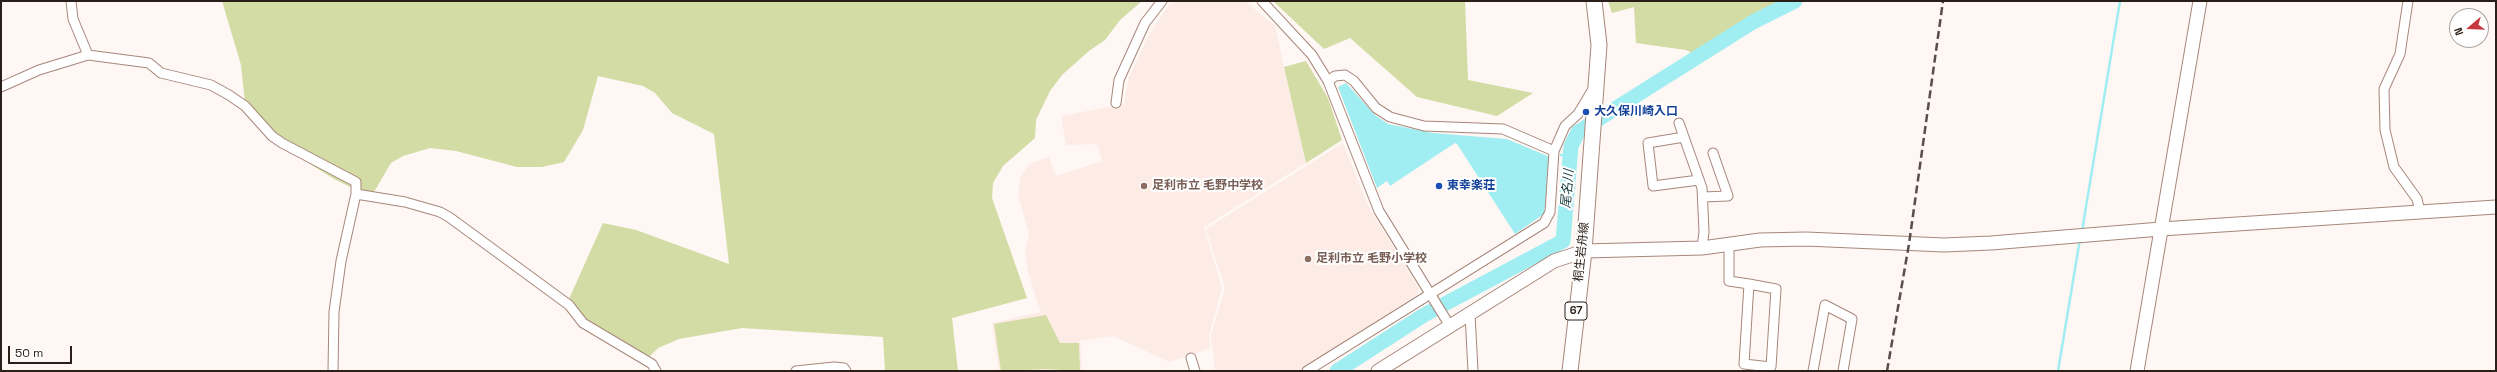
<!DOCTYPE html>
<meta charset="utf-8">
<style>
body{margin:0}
#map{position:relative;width:2497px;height:372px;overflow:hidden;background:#fef7f4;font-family:"Space Grotesk",sans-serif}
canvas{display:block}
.frame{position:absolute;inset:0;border:2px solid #2a1e19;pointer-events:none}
.north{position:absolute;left:2449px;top:8px;width:40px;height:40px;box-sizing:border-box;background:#fff;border:1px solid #aaa5a3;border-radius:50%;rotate:251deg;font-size:11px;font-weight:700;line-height:16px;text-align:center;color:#2a1e19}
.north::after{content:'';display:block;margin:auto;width:14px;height:18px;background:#c6373e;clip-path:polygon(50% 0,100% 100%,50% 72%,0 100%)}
.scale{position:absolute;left:8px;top:346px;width:64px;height:18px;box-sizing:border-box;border:2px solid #2a1e19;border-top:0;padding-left:5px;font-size:12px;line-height:14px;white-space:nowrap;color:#2a1e19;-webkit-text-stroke:3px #fff;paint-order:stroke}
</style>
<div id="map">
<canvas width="2497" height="372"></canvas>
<div class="frame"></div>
<div class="north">N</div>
<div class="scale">50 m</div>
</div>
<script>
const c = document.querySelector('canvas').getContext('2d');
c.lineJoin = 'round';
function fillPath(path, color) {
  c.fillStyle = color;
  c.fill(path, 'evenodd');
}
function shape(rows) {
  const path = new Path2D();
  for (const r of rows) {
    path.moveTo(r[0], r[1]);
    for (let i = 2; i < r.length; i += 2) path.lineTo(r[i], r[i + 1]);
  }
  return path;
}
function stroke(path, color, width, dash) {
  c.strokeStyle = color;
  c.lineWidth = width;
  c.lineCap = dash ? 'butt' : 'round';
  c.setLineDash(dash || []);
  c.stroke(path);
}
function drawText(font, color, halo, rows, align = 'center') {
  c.font = font + ' "Space Grotesk","Noto Sans JP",sans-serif';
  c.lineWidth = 4;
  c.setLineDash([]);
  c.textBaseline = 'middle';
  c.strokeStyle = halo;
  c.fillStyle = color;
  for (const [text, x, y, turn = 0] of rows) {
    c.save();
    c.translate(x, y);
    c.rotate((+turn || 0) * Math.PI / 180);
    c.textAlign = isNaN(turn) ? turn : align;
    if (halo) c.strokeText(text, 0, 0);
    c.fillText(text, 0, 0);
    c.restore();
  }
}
fillPath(shape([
 [1175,1,1245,1,1275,26,1306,163,1204,227,1222,288,1209,335,1210,348,1170,362,1113,336,1080,341,1082,371,999,371,992,323,1041,312,1028,272,1025,251,1029,234,1018,194,1020,178,1029,164,1049,157,1056,176,1102,161,1098,146,1094,144,1066,145,1061,116,1124,104,1129,77,1150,33,1169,5],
 [1343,143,1367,204,1419,289,1417,295,1300,371,1215,371,1211,335,1225,288,1206,229]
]), '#fdece5');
fillPath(shape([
 [222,1,1142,1,1120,20,1105,40,1089,51,1062,75,1050,91,1036,120,1035,138,1003,166,993,183,992,198,1027,298,952,318,958,371,885,371,883,337,742,328,679,339,658,348,645,361,565,308,603,223,636,230,729,264,714,134,672,113,655,93,643,86,598,76,583,130,564,162,542,167,517,167,456,151,430,148,403,156,391,163,371,197,334,179,296,155,246,113,241,65],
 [1273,1,1465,1,1468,80,1533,93,1497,116,1417,97,1350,38,1324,49],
 [1608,1,1787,1,1751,19,1694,54,1686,50,1636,43,1634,7,1612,13],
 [1306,61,1328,98,1342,140,1306,163,1284,67],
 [1046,315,1060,343,1079,343,1080,371,1047,369,1001,371,994,324]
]), '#d2dca4');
fillPath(shape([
 [1346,83,1375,115,1388,124,1433,133,1507,139,1550,157,1544,214,1515,234,1457,144,1455,143,1390,186,1387,181,1377,188,1338,87]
]), '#a1eef2');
stroke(shape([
 [1561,155,1570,155],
 [2082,231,2120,1],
 [2058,371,2080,239]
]), '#a1eef2', 2.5);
stroke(shape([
 [1337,371,1424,315,1563,241,1571,146,1578,132,1753,22,1795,1]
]), '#a1eef2', 15);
const street = shape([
 [71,1,73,19,88,55],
 [1262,1,1312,55,1328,81,1379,211,1450,326],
 [2408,1,2400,54,2384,89,2385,130,2394,167,2417,199,2420,212],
 [1328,81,1335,76,1345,75,1354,81,1376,108,1390,117,1424,126,1503,129,1554,151],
 [1,87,39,70,88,55,149,63,161,73,211,85,229,95,245,106,272,136,282,143,356,182,356,194,341,261,334,312,333,371],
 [1116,103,1119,80,1145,23,1162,1],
 [1679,123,1702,188,1704,232,1702,248],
 [1684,137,1648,143,1653,186,1699,180],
 [356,194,405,202,440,212,449,217,569,305,583,323,652,364,656,371],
 [1703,197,1728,196,1713,153],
 [1729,244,1729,281,1749,284,1776,289,1771,367,1744,364,1749,284],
 [1470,314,1473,371],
 [1191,358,1195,371],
 [796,371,834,367,844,368,846,371],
 [1307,371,1544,223,1550,212,1554,151,1565,126,1578,114,1593,89],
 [1813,371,1825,305,1852,319,1843,371]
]);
const secondary = shape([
 [1378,371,1554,261,1584,251,1702,248,1760,240,1806,239,1944,245,1991,243,2161,229,2496,207],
 [2137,371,2200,1]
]);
const primary = shape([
 [1570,371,1584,251,1599,45,1594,1]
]);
stroke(street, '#a7877a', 11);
stroke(secondary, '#a7877a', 15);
stroke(primary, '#a7877a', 17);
stroke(street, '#fff', 9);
stroke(secondary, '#fff', 13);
stroke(primary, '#fff', 15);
stroke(shape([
 [1887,371,1909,244,1943,1]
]), '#594e4a', 2.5, [8, 4]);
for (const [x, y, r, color] of [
 [1586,112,4,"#1a4fb4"],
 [1144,186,4,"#8d6e63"],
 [1439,186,4,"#1a4fb4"],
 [1308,259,4,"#8d6e63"]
]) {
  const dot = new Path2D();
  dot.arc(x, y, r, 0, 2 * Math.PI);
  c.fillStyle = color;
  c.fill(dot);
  stroke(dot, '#fff', 1.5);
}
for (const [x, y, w] of [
 [1576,311,22]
]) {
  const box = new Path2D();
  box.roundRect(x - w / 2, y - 9, w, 18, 3);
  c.fillStyle = '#fff';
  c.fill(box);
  stroke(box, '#2a1e19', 1);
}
drawText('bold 11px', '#2a1e19', null, [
 ["67",1576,311]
]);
drawText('bold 12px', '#164399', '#fff', [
 ["大久保川崎入口",1594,112],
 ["東幸楽荘",1447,186]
], 'left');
drawText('bold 12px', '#785e54', '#fff', [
 ["足利市立 毛野中学校",1152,186],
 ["足利市立 毛野小学校",1316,259]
], 'left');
drawText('12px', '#2a1e19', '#fff', [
 ["桐生岩舟線",1582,252,-84]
]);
drawText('italic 13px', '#193e40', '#fff', [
 ["尾名川",1568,189,-85]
]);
</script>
